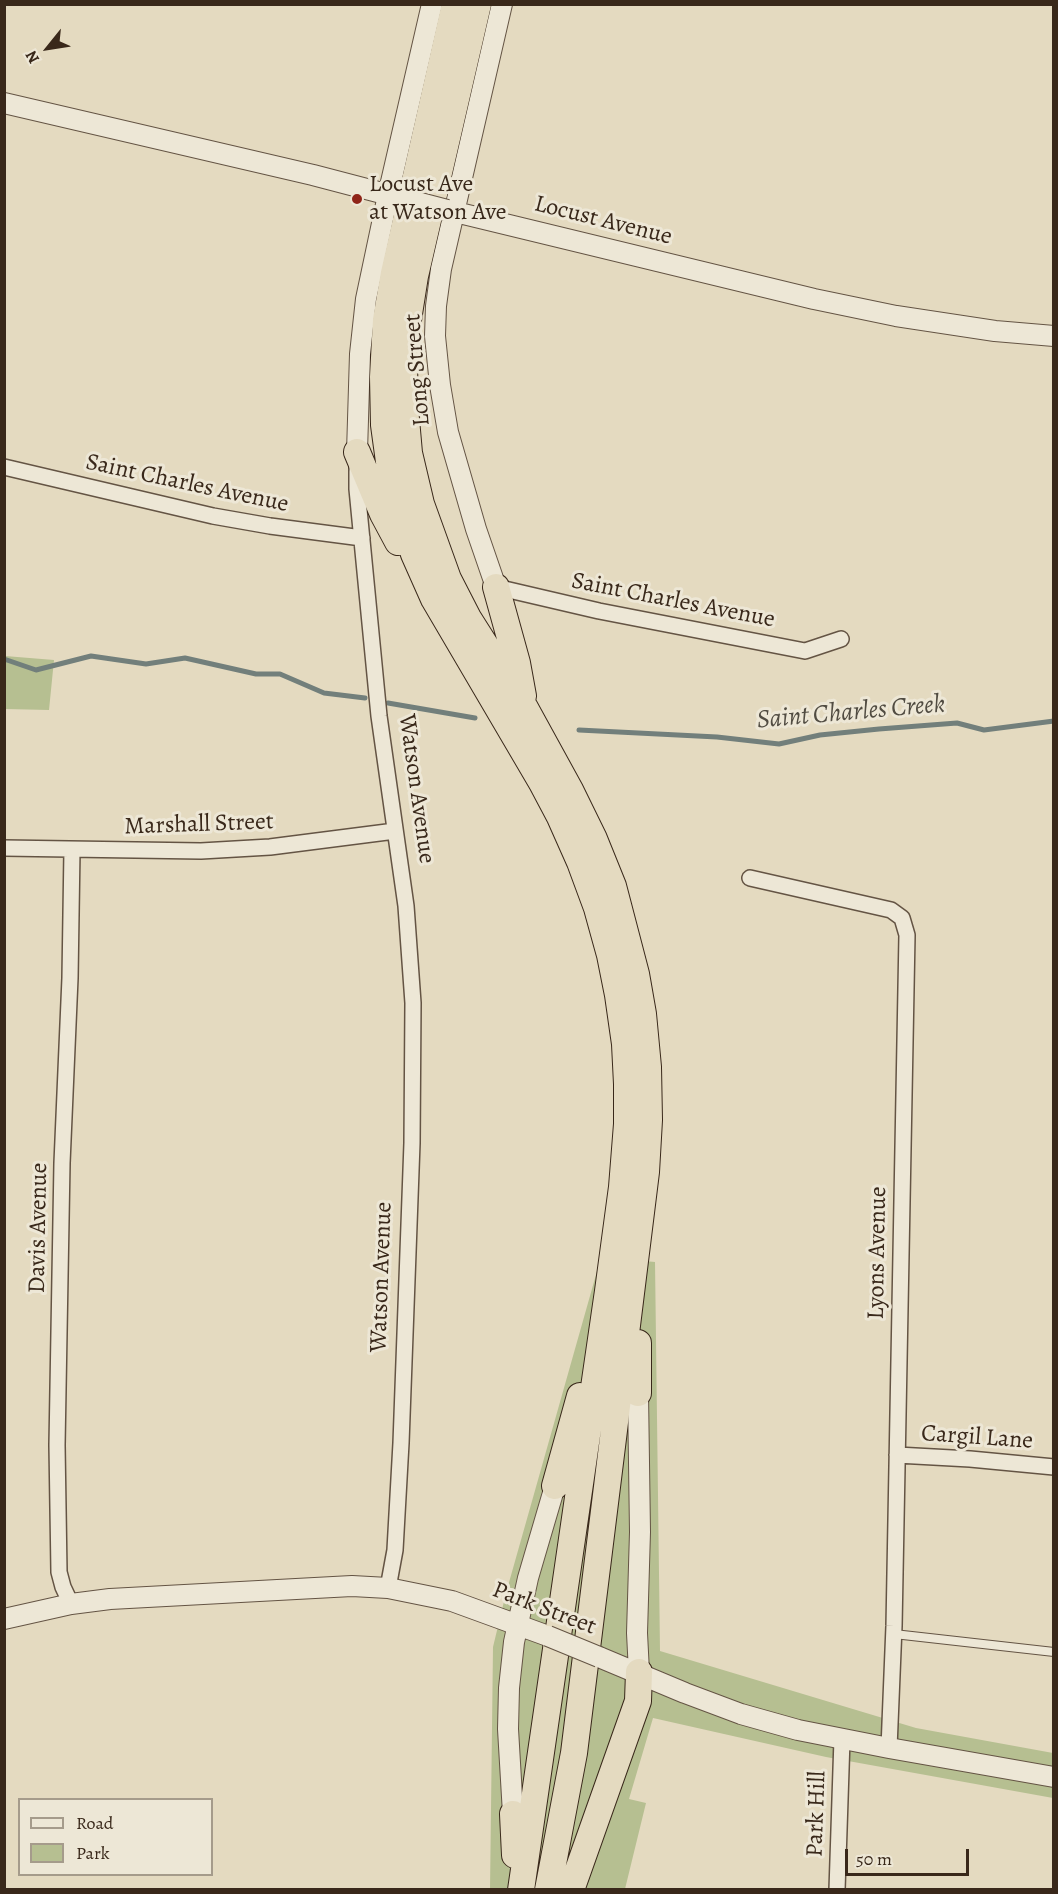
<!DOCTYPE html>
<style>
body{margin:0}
#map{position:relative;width:1058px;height:1894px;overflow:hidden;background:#e4dac0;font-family:Alegreya,serif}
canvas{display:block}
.frame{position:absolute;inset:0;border:6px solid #39281a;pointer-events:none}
.legend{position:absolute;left:18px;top:1798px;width:195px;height:78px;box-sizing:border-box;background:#ede7d6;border:2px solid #a59b8b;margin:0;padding:8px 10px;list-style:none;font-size:18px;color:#39281a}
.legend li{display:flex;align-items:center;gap:12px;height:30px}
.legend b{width:30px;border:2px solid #a59b8b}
.north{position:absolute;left:18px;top:18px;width:60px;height:60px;-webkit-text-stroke:4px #ede7d6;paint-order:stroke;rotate:240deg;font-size:16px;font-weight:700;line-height:24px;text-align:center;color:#39281a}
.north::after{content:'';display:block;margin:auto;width:21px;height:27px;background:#39281a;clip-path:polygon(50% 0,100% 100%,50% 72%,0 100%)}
.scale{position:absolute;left:845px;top:1849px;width:124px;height:27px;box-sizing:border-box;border:3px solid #39281a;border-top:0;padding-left:8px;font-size:18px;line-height:21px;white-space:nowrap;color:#39281a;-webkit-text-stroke:4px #ede7d6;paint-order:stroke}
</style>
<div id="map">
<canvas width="1058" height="1894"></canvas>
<div class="frame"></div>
<ul class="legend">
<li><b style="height:8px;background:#ede7d6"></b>Road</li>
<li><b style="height:16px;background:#b6bf91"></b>Park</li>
</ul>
<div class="north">N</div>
<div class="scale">50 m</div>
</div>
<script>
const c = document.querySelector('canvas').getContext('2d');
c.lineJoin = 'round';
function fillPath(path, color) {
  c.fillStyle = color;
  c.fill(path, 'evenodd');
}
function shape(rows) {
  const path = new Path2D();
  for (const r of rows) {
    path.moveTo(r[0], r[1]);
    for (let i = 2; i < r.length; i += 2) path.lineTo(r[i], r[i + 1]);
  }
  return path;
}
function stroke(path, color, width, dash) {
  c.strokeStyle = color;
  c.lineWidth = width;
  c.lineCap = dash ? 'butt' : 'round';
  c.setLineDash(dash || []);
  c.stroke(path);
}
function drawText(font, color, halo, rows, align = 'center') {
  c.font = font + ' Alegreya,serif';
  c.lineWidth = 6;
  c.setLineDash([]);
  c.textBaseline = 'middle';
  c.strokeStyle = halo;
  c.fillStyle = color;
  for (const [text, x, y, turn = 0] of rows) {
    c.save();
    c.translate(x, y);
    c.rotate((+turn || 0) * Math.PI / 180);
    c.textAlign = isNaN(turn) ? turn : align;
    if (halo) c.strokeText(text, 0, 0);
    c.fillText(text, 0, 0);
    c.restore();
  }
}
fillPath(shape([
 [5,656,54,660,49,710,5,709],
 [601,1257,655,1262,660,1651,916,1728,1053,1753,1053,1798,826,1757,653,1718,629,1799,646,1803,625,1889,490,1890,493,1647,506,1593]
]), '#b6bf91');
stroke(shape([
 [4,659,36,670,91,656,146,664,185,658,256,674,280,674,324,693,365,698],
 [388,703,475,718],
 [579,730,717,737,779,744,820,735,879,729,957,723,984,730,1054,721]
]), '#727f7b', 5);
const service = shape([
 [894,1634,1054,1652]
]);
const minor = shape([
 [4,467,213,516,270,526,362,538],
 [357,467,357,489,379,716,406,906,413,1003,412,1143,401,1443,395,1550,388,1588],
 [496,587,599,611,805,651,841,639],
 [4,848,201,851,270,847,395,831],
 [750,878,891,910,902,918,907,935,894,1626,889,1748],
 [897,1455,970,1459,1054,1467],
 [71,1604,63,1587,59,1572,57,1445,62,1163,70,978,72,850],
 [837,1890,842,1739]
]);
const tertiary = shape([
 [4,103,313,175,397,197],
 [447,210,814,299,896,316,995,331,1054,336],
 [357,452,360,354,366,299,388,195,432,4],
 [496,587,476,529,448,432,440,385,435,336,436,306,441,269,502,4],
 [638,1393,640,1532,637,1633,639,1672],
 [4,1619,71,1604,110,1599,352,1586,388,1588,452,1601,548,1636],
 [599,1657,685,1693,741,1714,798,1730,889,1748,1054,1777],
 [513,1814,508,1729,509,1688,514,1642,528,1578,555,1486]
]);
const trunk = shape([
 [455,4,394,273,386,320,383,377,384,425,390,469,400,512,414,554,434,599,542,783,560,817,580,862,597,908,610,955,618,995,625,1044,627,1084,627,1124,622,1187,608,1291,521,1890],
 [478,4,415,276,408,320,404,364,405,408,409,453,421,504,448,579,468,618,525,708,570,790,594,839,613,886,636,974,643,1014,648,1067,649,1120,646,1172,574,1753,548,1890],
 [357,452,383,514,398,542],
 [496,587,517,663,523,696],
 [638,1343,638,1393],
 [555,1486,580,1396],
 [513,1814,515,1855],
 [571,1890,638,1701,639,1672]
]);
stroke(service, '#645444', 10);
stroke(minor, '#645444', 18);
stroke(tertiary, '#645444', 22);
stroke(trunk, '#39281a', 28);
stroke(service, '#ede7d6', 8);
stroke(minor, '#ede7d6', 15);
stroke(tertiary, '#ede7d6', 20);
stroke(trunk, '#e4dac0', 26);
const tertiaryBridge = shape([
 [397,197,447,210],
 [548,1636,599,1657]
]);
stroke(tertiaryBridge, '#645444', 22, []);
stroke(tertiaryBridge, '#ede7d6', 20);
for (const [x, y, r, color] of [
 [357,199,6,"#8f2418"]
]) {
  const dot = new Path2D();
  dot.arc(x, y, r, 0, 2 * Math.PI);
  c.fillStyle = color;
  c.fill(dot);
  stroke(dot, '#ede7d6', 2);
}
drawText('24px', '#39281a', '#ede7d6', [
 ["Locust Ave",369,185],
 ["at Watson Ave",369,213]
], 'left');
drawText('24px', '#39281a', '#ede7d6', [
 ["Locust Avenue",603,221,14],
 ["Long Street",418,370,-95],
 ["Saint Charles Avenue",187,484,12],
 ["Saint Charles Avenue",673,601,11],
 ["Watson Avenue",416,789,82],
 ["Marshall Street",199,825,-2],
 ["Davis Avenue",39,1228,-89],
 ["Lyons Avenue",878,1253,-89],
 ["Watson Avenue",382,1277,-88],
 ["Cargil Lane",977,1438,4],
 ["Park Street",544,1609,21],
 ["Park Hill",817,1814,-88]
]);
drawText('italic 26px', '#514c42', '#ede7d6', [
 ["Saint Charles Creek",851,713,-5]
]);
</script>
